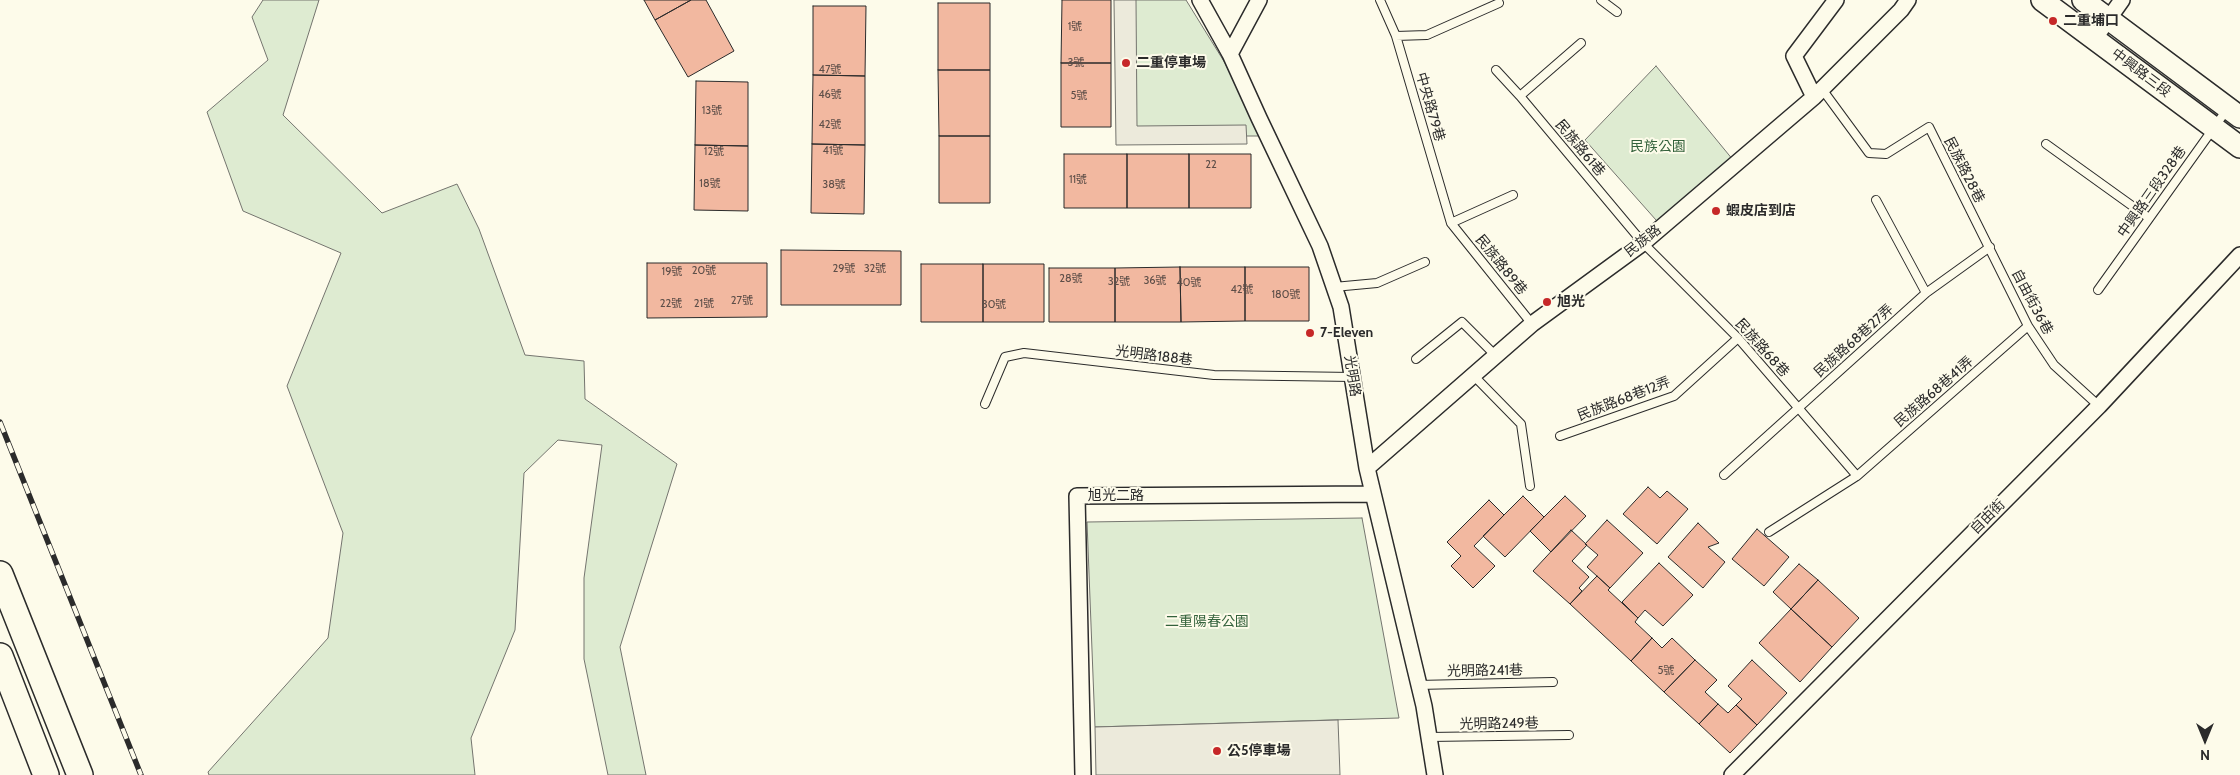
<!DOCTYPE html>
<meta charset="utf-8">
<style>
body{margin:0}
#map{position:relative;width:2240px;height:775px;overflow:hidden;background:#fdfbea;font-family:Cabin,sans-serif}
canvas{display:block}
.north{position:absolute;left:2180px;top:715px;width:50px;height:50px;-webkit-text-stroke:4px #fdfbea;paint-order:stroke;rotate:180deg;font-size:14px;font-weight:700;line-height:20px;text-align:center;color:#2b2b2b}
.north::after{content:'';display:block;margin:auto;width:18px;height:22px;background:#2b2b2b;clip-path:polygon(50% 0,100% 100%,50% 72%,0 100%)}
</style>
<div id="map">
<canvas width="2240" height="775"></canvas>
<div class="north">N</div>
</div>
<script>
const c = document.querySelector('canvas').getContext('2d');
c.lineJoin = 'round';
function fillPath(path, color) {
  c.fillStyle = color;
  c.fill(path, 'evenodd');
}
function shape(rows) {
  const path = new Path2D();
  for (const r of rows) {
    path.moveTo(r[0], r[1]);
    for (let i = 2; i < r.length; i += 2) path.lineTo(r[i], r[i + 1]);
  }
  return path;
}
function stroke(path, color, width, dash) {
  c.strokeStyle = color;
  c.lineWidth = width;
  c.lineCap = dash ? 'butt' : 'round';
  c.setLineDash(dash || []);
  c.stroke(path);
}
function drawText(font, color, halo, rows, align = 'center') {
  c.font = font + ' Cabin,"Noto Sans TC",sans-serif';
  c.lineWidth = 4;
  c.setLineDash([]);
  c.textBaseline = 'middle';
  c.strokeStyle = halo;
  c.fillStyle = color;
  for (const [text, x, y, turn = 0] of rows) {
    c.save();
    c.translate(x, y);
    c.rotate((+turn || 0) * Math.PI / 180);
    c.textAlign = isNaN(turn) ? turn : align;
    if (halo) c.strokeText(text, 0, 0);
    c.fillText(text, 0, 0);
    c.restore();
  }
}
const green = shape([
 [263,0,319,0,283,115,382,213,457,184,479,229,525,355,584,361,585,399,677,464,620,647,646,775,608,775,584,659,584,578,602,445,558,440,524,473,515,630,471,738,475,775,209,775,208,772,328,638,343,533,287,386,341,253,243,211,207,112,268,60,252,17,263,0],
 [1123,0,1186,0,1225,63,1260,136,1127,136,1123,0],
 [1656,66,1738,166,1664,229,1585,140,1656,66],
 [1362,518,1399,718,1095,727,1087,522,1362,518]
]);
fillPath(green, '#deebd1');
stroke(green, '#74746e', 1);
const parking = shape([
 [1114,0,1136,0,1137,126,1246,125,1247,144,1116,145,1114,0],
 [1338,720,1340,775,1096,775,1095,727,1338,720]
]);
fillPath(parking, '#eceadb');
stroke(parking, '#74746e', 1);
const building = shape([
 [644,0,691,0,655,20,644,0],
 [691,0,706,0,734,51,688,77,655,20,691,0],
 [1062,0,1111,0,1111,63,1061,63,1062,0],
 [938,3,990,3,990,70,938,70,938,3],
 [813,6,866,6,865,76,813,75,813,6],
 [1061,63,1111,63,1111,127,1061,127,1061,63],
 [938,70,990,70,990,136,939,136,938,70],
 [813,75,865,76,865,145,812,144,813,75],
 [696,81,748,82,748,146,695,145,696,81],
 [939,136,990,136,990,203,939,203,939,136],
 [812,144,865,145,864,214,811,213,812,144],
 [695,145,748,146,748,211,694,210,695,145],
 [1064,154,1127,154,1127,208,1064,208,1064,154],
 [1127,154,1189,154,1189,208,1127,208,1127,154],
 [1189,154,1251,154,1251,208,1189,208,1189,154],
 [781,250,901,251,901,305,781,305,781,250],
 [647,263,767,263,767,317,647,318,647,263],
 [921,264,983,264,983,322,921,322,921,264],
 [983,264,1044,264,1044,322,983,322,983,264],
 [1180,267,1245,267,1245,321,1181,322,1180,267],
 [1180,267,1181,322,1115,322,1115,268,1180,267],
 [1245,267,1309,267,1309,321,1245,321,1245,267],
 [1049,268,1115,268,1115,322,1049,322,1049,268],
 [1648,487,1660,498,1667,491,1688,509,1657,544,1623,514,1648,487],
 [1523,496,1544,517,1505,557,1483,536,1523,496],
 [1565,496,1586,516,1551,552,1530,531,1565,496],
 [1489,500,1504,515,1474,546,1495,566,1473,588,1451,566,1461,556,1447,542,1489,500],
 [1607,520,1643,553,1610,588,1587,567,1598,555,1585,544,1607,520],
 [1698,523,1719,543,1708,547,1725,562,1703,588,1668,557,1698,523],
 [1757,529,1789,557,1764,586,1732,559,1757,529],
 [1571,530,1587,545,1572,561,1589,577,1579,588,1582,591,1570,604,1533,571,1571,530],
 [1659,563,1693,595,1663,626,1645,610,1638,618,1622,602,1659,563],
 [1799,564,1818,580,1791,609,1773,592,1799,564],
 [1597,576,1610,588,1608,590,1638,618,1635,622,1652,638,1631,661,1570,604,1597,576],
 [1818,580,1859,618,1832,647,1791,609,1818,580],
 [1791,609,1832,647,1800,682,1759,643,1791,609],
 [1652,638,1662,648,1672,638,1695,660,1664,692,1631,661,1652,638],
 [1695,660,1717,680,1705,692,1718,704,1699,724,1664,692,1695,660],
 [1752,660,1787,693,1757,725,1736,705,1742,699,1728,686,1752,660],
 [1718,704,1728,713,1736,705,1757,725,1730,753,1699,724,1718,704]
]);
fillPath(building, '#f2b8a0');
stroke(building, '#2b2b2b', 1);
const service = shape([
 [1380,0,1396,36,1451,223,1532,324],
 [1601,0,1617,12],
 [1396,36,1427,35,1499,3],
 [1496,70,1520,96,1643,243,1738,338,1857,476],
 [1822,89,1869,153,1886,154,1929,127,2028,326,2054,365,2099,406],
 [1520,96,1581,43],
 [2046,144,2149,218],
 [1876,200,1926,293],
 [1451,223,1513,195],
 [1334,287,1377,283,1425,262],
 [2098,290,2228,108],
 [1416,359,1462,322,1495,355],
 [1473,375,1521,424,1530,486],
 [985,404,1005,357,1024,353,1214,375,1353,377],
 [1560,436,1674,396,1738,338],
 [1724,475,1926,293,1990,247],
 [1769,532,1857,476,2028,326],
 [1417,685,1553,682],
 [1429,737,1569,735]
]);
const minor = shape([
 [1200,0,1230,54,1259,118,1320,246,1341,307,1367,468,1424,706,1435,775],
 [2095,38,2122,0],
 [1230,54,1259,0],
 [1814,97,1794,56,1836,0],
 [1367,468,1532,324,1643,243,1814,97,1901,10,1908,0],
 [1083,775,1077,496,1373,494],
 [1732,775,2099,406,2240,255]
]);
const secondary = shape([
 [2042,0,2240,147],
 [2083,0,2240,117]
]);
const trunk = shape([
 [0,574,80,775],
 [0,656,46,775]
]);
stroke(service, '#2b2b2b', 10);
stroke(minor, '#2b2b2b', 18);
stroke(secondary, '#2b2b2b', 24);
stroke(trunk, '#2b2b2b', 28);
stroke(service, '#fdfbea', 8);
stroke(minor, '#fdfbea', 15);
stroke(secondary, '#fdfbea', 21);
stroke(trunk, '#fdfbea', 25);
const rail = shape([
 [0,422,141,775]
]);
stroke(rail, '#2b2b2b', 5.5);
stroke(rail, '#fdfbea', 4, [11]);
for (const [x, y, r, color] of [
 [2053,21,5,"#c62828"],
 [1126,63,5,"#c62828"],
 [1716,211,5,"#c62828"],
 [1547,302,5,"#c62828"],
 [1310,333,5,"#c62828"],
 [1217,751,5,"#c62828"]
]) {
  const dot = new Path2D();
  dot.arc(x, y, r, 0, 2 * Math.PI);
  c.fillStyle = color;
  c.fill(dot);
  stroke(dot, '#fdfbea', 2);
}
drawText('11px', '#5d4e48', null, [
 ["1號",1075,27],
 ["3號",1076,63],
 ["47號",830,70],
 ["46號",830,95],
 ["5號",1079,96],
 ["13號",712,111],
 ["42號",830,125],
 ["41號",833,151],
 ["12號",714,152],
 ["22",1211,165],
 ["11號",1078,180],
 ["18號",710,184],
 ["38號",834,185],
 ["29號",844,269],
 ["32號",875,269],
 ["20號",704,271],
 ["19號",672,272],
 ["28號",1071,279],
 ["36號",1155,281],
 ["32號",1119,282],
 ["40號",1189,283],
 ["42號",1242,290],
 ["180號",1286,295],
 ["27號",742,301],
 ["22號",671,304],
 ["21號",704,304],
 ["30號",994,305],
 ["5號",1666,671]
]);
drawText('bold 14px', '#2b2b2b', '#fdfbea', [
 ["二重埔口",2063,21],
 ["二重停車場",1136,63],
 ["蝦皮店到店",1726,211],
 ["旭光",1557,302],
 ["7-Eleven",1320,333],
 ["公5停車場",1227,751]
], 'left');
drawText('14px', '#2b2b2b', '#fdfbea', [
 ["中興路三段",2141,73,37],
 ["中央路79巷",1430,107,74],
 ["民族路61巷",1580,148,50],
 ["民族路28巷",1964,170,63],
 ["中興路三段328巷",2152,192,-55],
 ["民族路",1643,241,-38],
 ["民族路89巷",1501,265,51],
 ["自由街36巷",2032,302,62],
 ["民族路68巷27弄",1854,341,-42],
 ["民族路68巷",1762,348,48],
 ["光明路188巷",1154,356,7],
 ["光明路",1352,376,81],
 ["民族路68巷41弄",1934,392,-41],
 ["民族路68巷12弄",1624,399,-21],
 ["旭光二路",1116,496],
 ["自由街",1988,517,-45],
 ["光明路241巷",1485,671,-1],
 ["光明路249巷",1499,724,-1]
]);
drawText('14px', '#34623c', '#fdfbea', [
 ["民族公園",1658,147],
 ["二重陽春公園",1207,622]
]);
</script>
